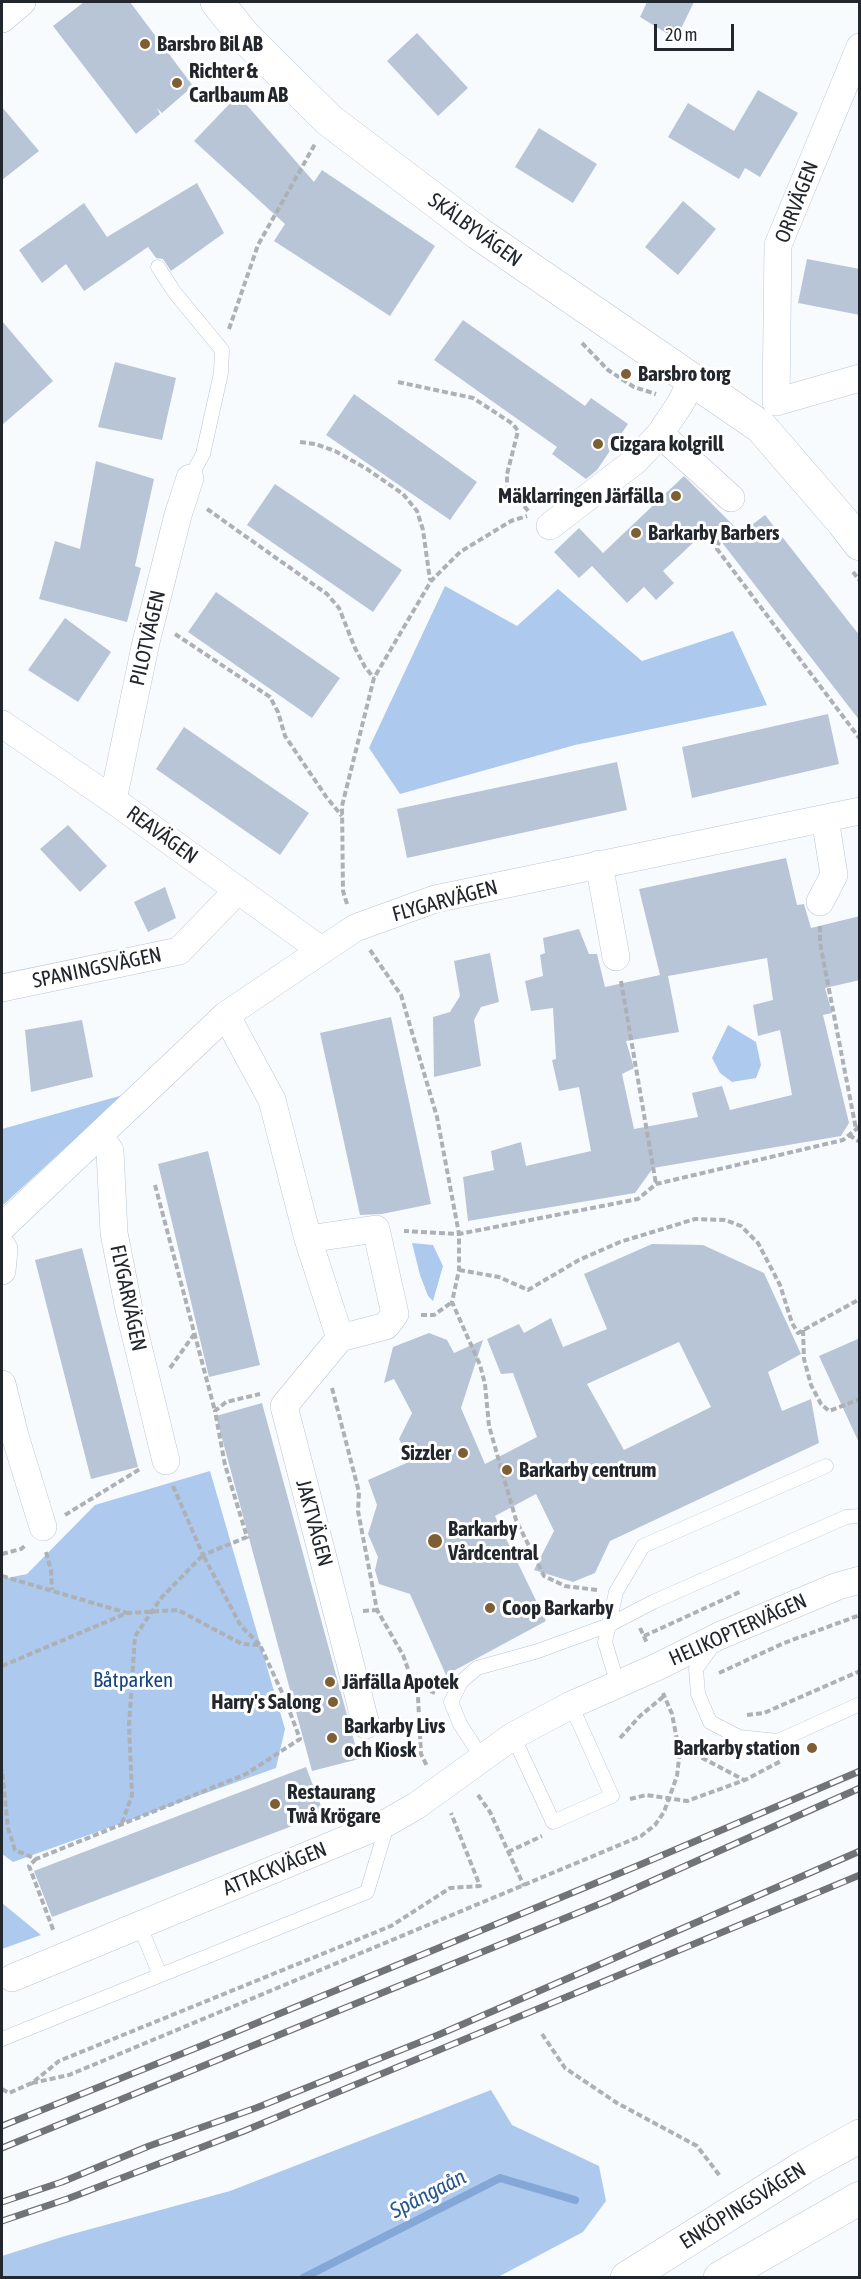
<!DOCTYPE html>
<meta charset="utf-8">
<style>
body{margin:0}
#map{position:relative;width:861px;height:2279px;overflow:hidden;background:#f8fbfe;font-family:"Asap Condensed",sans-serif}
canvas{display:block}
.frame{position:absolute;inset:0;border:3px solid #22272d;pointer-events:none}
.scale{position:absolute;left:654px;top:24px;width:80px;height:27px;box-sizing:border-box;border:3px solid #22272d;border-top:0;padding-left:8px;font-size:18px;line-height:21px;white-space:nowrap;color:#22272d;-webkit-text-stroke:4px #fff;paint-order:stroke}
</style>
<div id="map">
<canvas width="861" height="2279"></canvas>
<div class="frame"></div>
<div class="scale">20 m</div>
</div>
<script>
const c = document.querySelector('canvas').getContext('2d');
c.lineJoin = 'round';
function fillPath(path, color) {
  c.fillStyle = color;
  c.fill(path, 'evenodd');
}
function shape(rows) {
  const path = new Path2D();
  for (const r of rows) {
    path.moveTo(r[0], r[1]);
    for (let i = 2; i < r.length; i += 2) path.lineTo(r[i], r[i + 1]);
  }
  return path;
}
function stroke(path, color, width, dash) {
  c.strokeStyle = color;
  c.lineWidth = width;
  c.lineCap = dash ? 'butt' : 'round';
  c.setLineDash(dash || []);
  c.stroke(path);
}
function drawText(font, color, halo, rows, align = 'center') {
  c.font = font + ' "Asap Condensed",sans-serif';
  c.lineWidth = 6;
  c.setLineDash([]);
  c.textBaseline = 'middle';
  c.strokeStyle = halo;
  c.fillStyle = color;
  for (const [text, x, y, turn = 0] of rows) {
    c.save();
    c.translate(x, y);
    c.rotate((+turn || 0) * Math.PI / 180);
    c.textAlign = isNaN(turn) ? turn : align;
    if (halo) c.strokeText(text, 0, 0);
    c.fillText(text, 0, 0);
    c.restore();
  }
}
fillPath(shape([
 [445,586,517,626,558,589,642,661,733,631,767,705,575,745,400,794,369,748],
 [728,1025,756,1042,761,1065,756,1078,732,1082,720,1073,712,1058],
 [123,1095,2,1206,2,1129],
 [412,1243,433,1245,443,1266,433,1301,428,1296,420,1275],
 [210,1471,285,1729,276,1768,13,1862,2,1854,2,1579,27,1574,95,1505],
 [2,1903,41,1935,2,1949],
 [491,2090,512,2125,599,2166,606,2201,583,2232,498,2277,2,2277,2,2256,65,2236,230,2191]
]), '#adc9ee');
stroke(shape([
 [303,2278,500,2178,575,2200]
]), '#83a8d7', 8);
fillPath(shape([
 [84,2,130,2,193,86,162,113,157,108,160,114,136,134,53,26],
 [647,2,694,2,676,39,640,17],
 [417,33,468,88,438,116,387,61],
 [758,90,798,113,760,177,745,168,739,179,668,137,688,103,734,131],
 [238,95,314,182,322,170,435,246,390,316,274,241,285,224,194,141],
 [2,107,39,151,2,180],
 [539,128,597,164,573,203,515,167],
 [197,183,224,233,171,271,163,259,156,258,148,247,84,291,66,264,42,283,19,250,84,203,107,237],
 [683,201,716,229,678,275,645,247],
 [807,259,860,269,860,315,798,303],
 [463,320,585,406,591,398,628,424,597,470,586,479,552,454,557,447,434,360],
 [2,321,53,381,2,425],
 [115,362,176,378,162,440,98,427],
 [354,394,477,482,450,520,326,435],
 [96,461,154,479,135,566,141,568,127,622,39,599,55,541,80,549],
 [684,476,741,533,765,515,860,636,860,721,710,527,663,571,674,583,656,600,644,587,627,603,592,566,579,578,554,552,579,528,603,553],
 [275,484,402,570,373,612,247,525],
 [216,592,340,678,312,718,188,632],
 [65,618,111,652,78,702,28,670],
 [828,714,839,764,692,798,682,747],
 [184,727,309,813,280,855,156,769],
 [617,762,627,810,407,858,397,809],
 [68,825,107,866,80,892,40,849],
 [786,858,797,905,804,904,811,928,860,916,860,980,825,988,832,1013,823,1015,849,1123,841,1136,653,1168,635,1193,468,1221,463,1177,494,1170,491,1151,521,1142,526,1166,591,1151,579,1087,559,1091,552,1060,556,1059,553,1008,531,1011,525,981,543,976,540,955,545,953,543,938,579,929,589,954,597,954,605,987,660,975,639,889],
 [767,958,773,1000,753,1005,758,1036,780,1030,792,1095,730,1110,722,1086,692,1093,698,1117,634,1129,622,1074,634,1068,626,1041,679,1032,668,976],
 [165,887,176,918,148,932,134,902],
 [490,953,499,1002,481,1007,474,1020,481,1066,434,1077,433,1017,450,1012,460,996,454,961],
 [391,1017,431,1204,382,1214,360,1215,320,1033],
 [82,1020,93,1077,31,1092,25,1030],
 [208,1151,260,1365,209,1377,158,1164],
 [652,1244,703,1245,764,1273,801,1354,768,1372,782,1411,811,1399,819,1443,610,1541,595,1573,573,1582,534,1570,554,1531,536,1494,495,1516,546,1621,446,1675,410,1594,379,1584,375,1570,378,1557,368,1534,377,1505,368,1480,411,1461,399,1439,412,1413,394,1379,384,1383,393,1347,429,1333,447,1340,454,1353,483,1340,461,1408,485,1464,537,1437,513,1373,501,1374,487,1339,519,1324,524,1333,551,1318,563,1347,607,1329,584,1274],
 [679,1342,711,1407,624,1450,587,1384],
 [82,1248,138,1467,91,1479,35,1260],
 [860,1338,860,1445,819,1356],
 [262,1403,359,1759,312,1771,216,1416],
 [306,1767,324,1814,52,1917,34,1871]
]), '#b8c5d6');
const lane = shape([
 [158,267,175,293,222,350,221,373,203,454,190,478],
 [713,1645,696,1669,698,1694,710,1722,739,1737,778,1741,860,1704],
 [618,1685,605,1642,616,1592,643,1546,826,1466],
 [513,1736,553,1822,612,1796,571,1705],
 [482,1758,460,1724,451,1702,461,1682,477,1668,538,1651,609,1625,653,1602,846,1517,860,1516],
 [139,1924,160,1975],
 [2,2039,367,1892,388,1822]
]);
const street = shape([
 [2,19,22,2],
 [776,402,778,245,860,47],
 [776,402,860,378],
 [660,434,731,498],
 [550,526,635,461,660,434,680,404,692,381],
 [2,724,113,800,321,950],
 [113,800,146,642,178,515,190,478],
 [599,864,616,957],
 [820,902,834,875,825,818],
 [2,988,179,951,238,890],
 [226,1015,272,1100,308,1239,340,1338,386,1326,395,1314,376,1229,308,1239],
 [99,1135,110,1151,114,1233,129,1309,166,1461],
 [2,1227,226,1015,355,928,435,899,860,811],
 [2,1246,4,1249,2,1271],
 [340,1338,284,1406,366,1725],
 [2,1384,15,1436,43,1527],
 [12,1978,388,1822,416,1806,513,1736,571,1705,659,1666,719,1636,838,1586,860,1580]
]);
const secondary = shape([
 [217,2,245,37,329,120,478,233,761,427,843,522,860,544]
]);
const highway = shape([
 [627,2278,804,2167,860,2136],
 [720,2278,860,2198]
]);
stroke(lane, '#b9c6d7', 15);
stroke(street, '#b9c6d7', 28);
stroke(secondary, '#b9c6d7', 34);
stroke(highway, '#b9c6d7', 34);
stroke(shape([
 [229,329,258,245,315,144],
 [582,343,608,370,634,387,656,394],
 [398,382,473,398,513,424,518,431,507,474,507,486,530,513],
 [300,442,315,444,335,451,367,469,403,494,417,511,423,530,430,580],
 [207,509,327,594,339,608,355,648,365,667,374,678],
 [724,522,717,549,860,739],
 [853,572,860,581],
 [175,634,270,697,278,712,285,736,327,798,342,816],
 [347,904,343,891,342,806,374,678,431,581,460,552,511,521,527,516],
 [820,926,820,943,856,1129],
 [370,950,401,995,437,1117,459,1234,404,1231],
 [621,981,656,1184],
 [849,1135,860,1142],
 [155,1185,215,1411],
 [459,1270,499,1277,528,1290,579,1260,620,1242,695,1219,725,1220,741,1226,758,1243,780,1285,792,1323,798,1333,860,1299],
 [421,1315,434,1315,452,1302],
 [803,1330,804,1359,811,1385,821,1404,829,1411,860,1399],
 [170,1368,195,1333],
 [332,1388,359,1492,358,1511,377,1610,403,1655,418,1697,421,1754,427,1766],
 [173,1486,203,1555,247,1537,225,1465,215,1411,226,1402,260,1394],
 [65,1515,140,1469],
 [46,1552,51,1570,52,1590],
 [2,1554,21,1549,26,1545],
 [2,1576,127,1613],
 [597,1590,565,1586,544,1576,516,1520,489,1426,485,1384,480,1365,452,1302,459,1270,459,1234,638,1199,656,1184,843,1140,860,1126],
 [363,1611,377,1610,377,1608],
 [640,1628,647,1643],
 [644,1636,742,1591],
 [2,1666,127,1613,178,1610,242,1644,260,1645,285,1699,300,1739,246,1774,36,1859,15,1850,8,1828,2,1770],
 [719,1673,784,1643,860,1615],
 [414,1684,435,1693],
 [747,1715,764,1713,860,1671],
 [620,1738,640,1716,664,1696],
 [678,1745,744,1780],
 [478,1795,490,1812,524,1886],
 [630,1799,646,1795,687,1801,745,1780,781,1761],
 [122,1823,132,1795,129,1725,135,1636,162,1597,203,1555,241,1626,260,1645],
 [508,1852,542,1836],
 [36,1859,29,1866,54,1932],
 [542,2034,565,2068,617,2103,697,2146,720,2176],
 [32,2083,69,2075,641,1836,655,1825,664,1812,677,1776,679,1758,678,1745,672,1714,663,1693],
 [2,2089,9,2093,32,2083,59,2061,391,1926,450,1888,480,1886,451,1813]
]), '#adb1b5', 4, [6, 3]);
stroke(lane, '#fff', 14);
stroke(street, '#fff', 27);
stroke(secondary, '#fff', 33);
stroke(highway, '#fff', 33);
const rail = shape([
 [2,2126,206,2044,637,1866,860,1771],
 [2,2148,607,1901,860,1788],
 [2,2202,62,2182,149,2146,256,2108,438,2035,860,1851],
 [2,2221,67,2199,244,2131,860,1875]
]);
stroke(rail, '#707479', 7);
stroke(rail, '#fff', 4.5, [14]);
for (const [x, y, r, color] of [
 [145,44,6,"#7d5f33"],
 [177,83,6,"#7d5f33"],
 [626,374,6,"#7d5f33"],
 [598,444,6,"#7d5f33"],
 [676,496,6,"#7d5f33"],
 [636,533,6,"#7d5f33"],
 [463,1453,6,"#7d5f33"],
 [507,1470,6,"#7d5f33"],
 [435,1541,8,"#7d5f33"],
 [490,1608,6,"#7d5f33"],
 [330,1682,6,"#7d5f33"],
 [333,1702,6,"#7d5f33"],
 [332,1738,6,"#7d5f33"],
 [812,1748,6,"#7d5f33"],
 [275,1804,6,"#7d5f33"]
]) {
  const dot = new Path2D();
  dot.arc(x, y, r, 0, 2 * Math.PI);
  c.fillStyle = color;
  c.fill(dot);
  stroke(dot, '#fff', 2);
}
drawText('bold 21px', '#22272d', '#fff', [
 ["Barsbro Bil AB",157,44],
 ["Richter &",189,71],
 ["Carlbaum AB",189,95],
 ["Barsbro torg",638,374],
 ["Cizgara kolgrill",610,444],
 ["Mäklarringen Järfälla",664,496,"right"],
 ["Barkarby Barbers",648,533],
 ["Sizzler",451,1453,"right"],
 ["Barkarby centrum",519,1470],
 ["Barkarby",448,1529],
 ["Vårdcentral",448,1553],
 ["Coop Barkarby",502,1608],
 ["Järfälla Apotek",342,1682],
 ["Harry's Salong",321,1702,"right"],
 ["Barkarby Livs",344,1726],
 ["och Kiosk",344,1750],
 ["Barkarby station",800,1748,"right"],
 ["Restaurang",287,1792],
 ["Twå Krögare",287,1816]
], 'left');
drawText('21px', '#22272d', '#fff', [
 ["ORRVÄGEN",797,202,-69],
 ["SKÄLBYVÄGEN",475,230,36],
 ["PILOTVÄGEN",148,638,-77],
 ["REAVÄGEN",162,835,36],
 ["FLYGARVÄGEN",445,901,-15],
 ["SPANINGSVÄGEN",97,968,-12],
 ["FLYGARVÄGEN",128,1298,78],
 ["JAKTVÄGEN",314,1523,75],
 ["HELIKOPTERVÄGEN",738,1630,-24],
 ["ATTACKVÄGEN",275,1869,-22],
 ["ENKÖPINGSVÄGEN",743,2206,-32]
]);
drawText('21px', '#14457f', '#fff', [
 ["Båtparken",133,1680]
]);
drawText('italic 22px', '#265691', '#fff', [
 ["Spångaån",428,2194,-27]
]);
</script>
